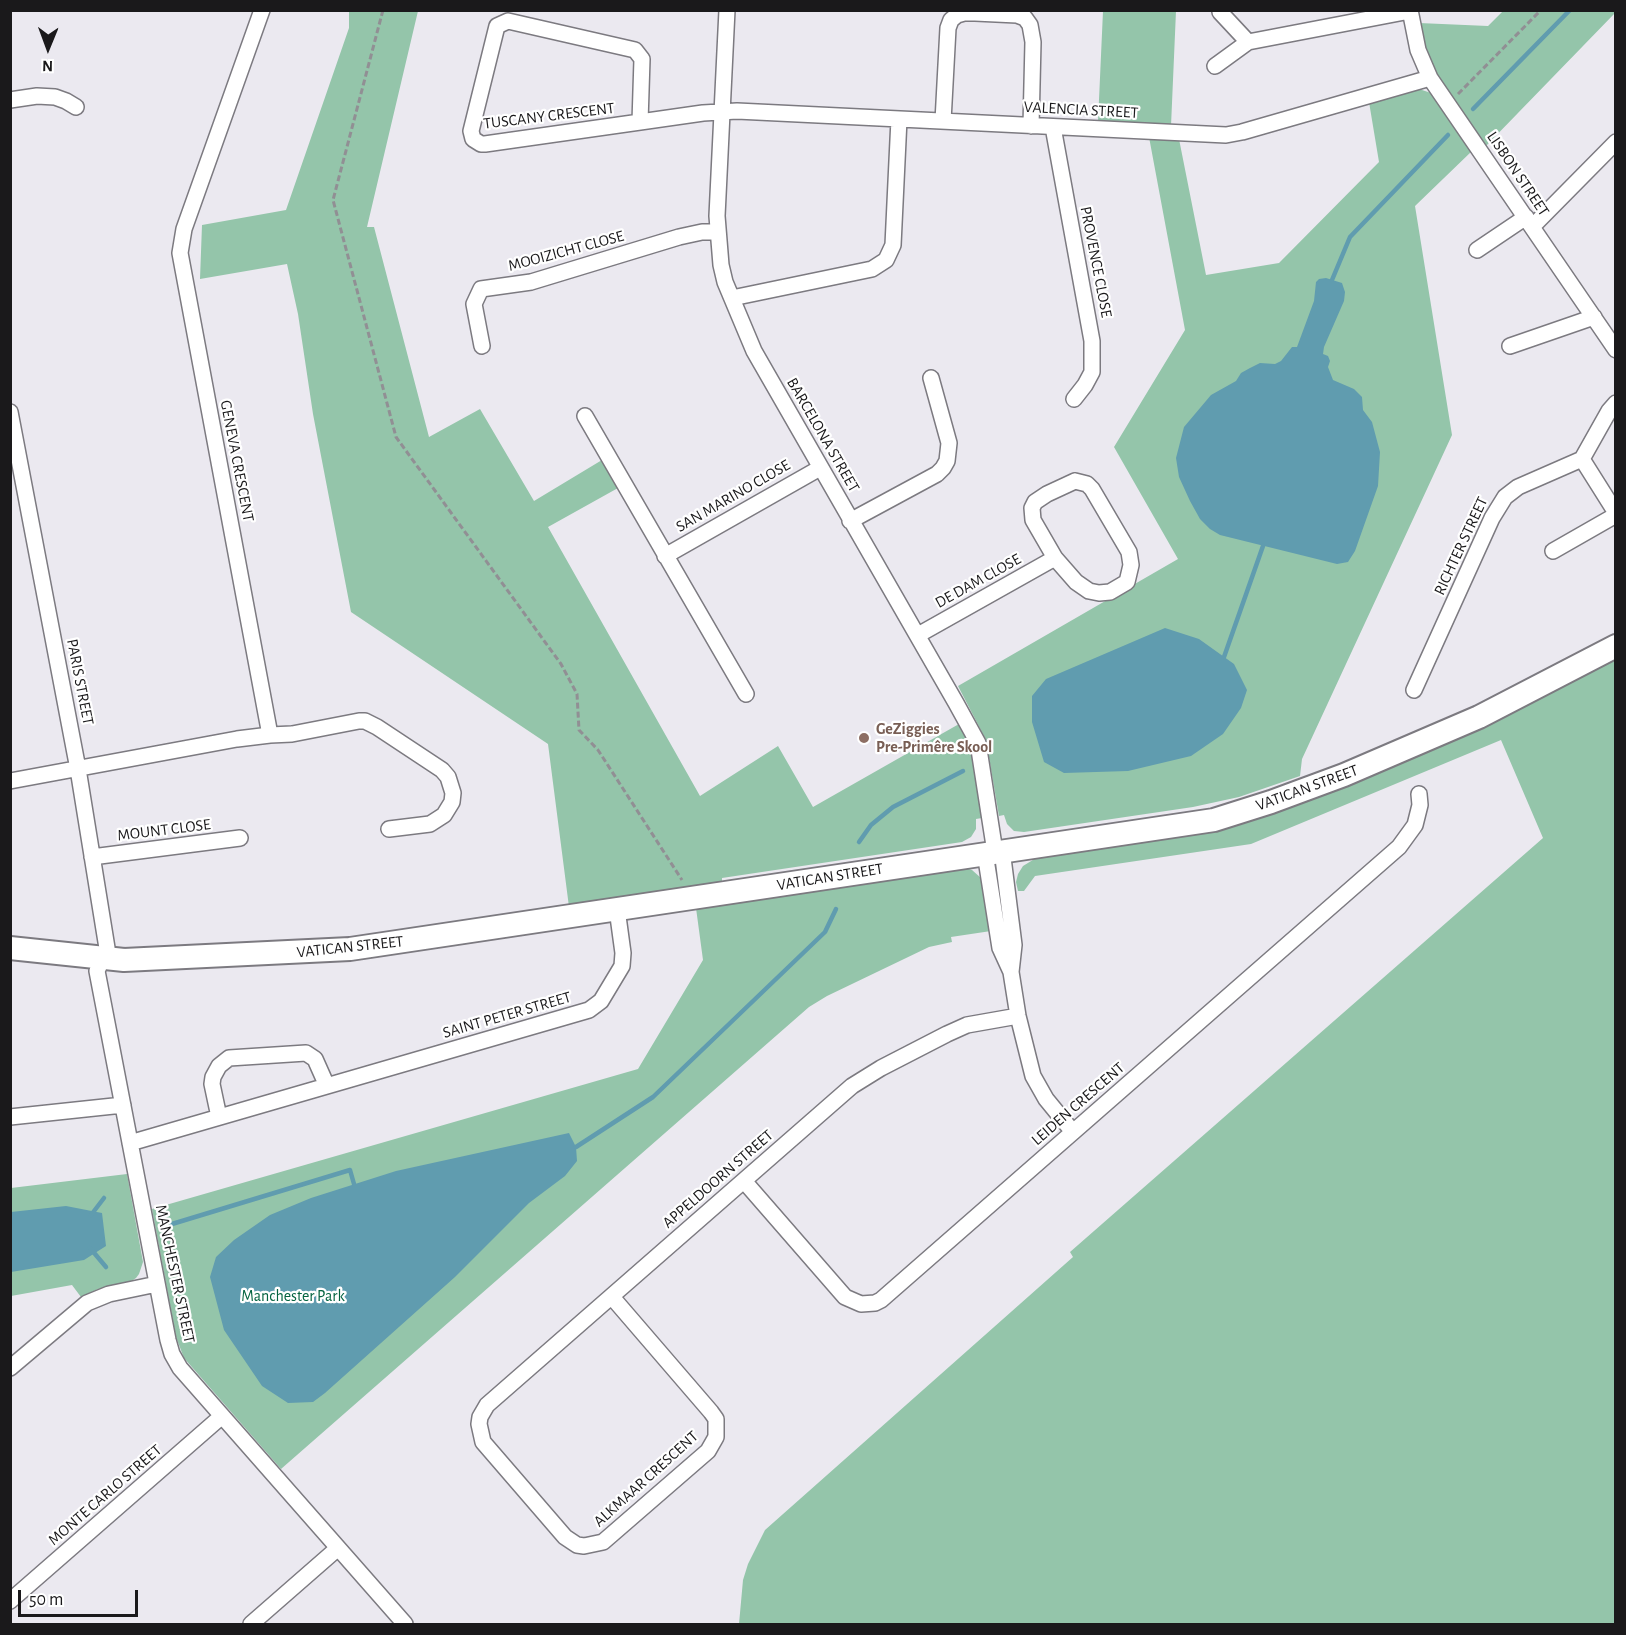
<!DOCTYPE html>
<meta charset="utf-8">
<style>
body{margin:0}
#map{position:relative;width:1626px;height:1635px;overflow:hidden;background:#ebe9f0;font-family:"Alegreya Sans",sans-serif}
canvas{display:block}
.frame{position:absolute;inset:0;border:12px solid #1a191b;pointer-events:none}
.north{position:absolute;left:18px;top:18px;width:60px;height:60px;-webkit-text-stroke:4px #fff;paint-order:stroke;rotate:181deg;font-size:16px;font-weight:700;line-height:24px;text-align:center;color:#1a191b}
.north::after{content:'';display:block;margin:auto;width:21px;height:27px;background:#1a191b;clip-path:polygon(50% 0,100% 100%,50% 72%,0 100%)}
.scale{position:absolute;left:18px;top:1590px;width:120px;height:27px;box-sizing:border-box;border:3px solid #1a191b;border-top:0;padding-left:8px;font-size:18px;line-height:21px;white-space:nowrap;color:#1a191b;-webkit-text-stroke:4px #fff;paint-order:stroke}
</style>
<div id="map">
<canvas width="1626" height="1635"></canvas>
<div class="frame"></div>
<div class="north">N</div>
<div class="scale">50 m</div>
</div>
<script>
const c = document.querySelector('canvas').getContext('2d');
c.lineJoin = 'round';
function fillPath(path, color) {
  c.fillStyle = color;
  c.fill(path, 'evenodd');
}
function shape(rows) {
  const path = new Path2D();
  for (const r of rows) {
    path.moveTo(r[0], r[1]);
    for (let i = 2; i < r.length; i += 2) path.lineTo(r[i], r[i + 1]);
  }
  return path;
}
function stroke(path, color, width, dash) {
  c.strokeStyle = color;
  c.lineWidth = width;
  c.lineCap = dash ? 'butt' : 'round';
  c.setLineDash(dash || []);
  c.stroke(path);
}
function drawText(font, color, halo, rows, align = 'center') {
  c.font = font + ' "Alegreya Sans",sans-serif';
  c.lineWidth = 4.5;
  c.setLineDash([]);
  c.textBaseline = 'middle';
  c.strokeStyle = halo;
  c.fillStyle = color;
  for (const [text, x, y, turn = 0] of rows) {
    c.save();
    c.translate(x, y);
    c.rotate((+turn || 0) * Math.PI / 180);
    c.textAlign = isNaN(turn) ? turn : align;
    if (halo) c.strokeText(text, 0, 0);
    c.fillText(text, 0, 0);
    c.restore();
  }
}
fillPath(shape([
 [349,11,418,11,367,227,374,227,429,437,480,409,534,501,602,460,618,488,548,527,700,796,778,746,813,807,959,724,971,749,982,818,976,819,976,829,971,837,962,842,722,878,722,884,569,907,548,744,351,612,313,414,298,314,287,264,200,279,202,225,286,210,349,28],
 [1103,11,1176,11,1171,126,1098,122],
 [1503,11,1615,11,1615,13,1485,147,1436,74,1427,58,1419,23,1488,26],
 [1419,89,1431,93,1437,99,1472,151,1415,206,1452,435,1302,759,1300,776,1239,797,1193,807,1024,832,1014,831,1007,824,1004,815,999,816,986,740,958,686,1178,559,1114,447,1185,330,1149,137,1179,139,1206,275,1279,263,1379,162,1369,102],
 [1615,657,1615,1624,739,1624,743,1580,748,1564,765,1530,1073,1257,1070,1252,1543,838,1501,740,1251,844,1035,876,1024,891,1018,891,1016,882,1018,874,1023,866,1041,855,1199,831],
 [966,868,972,870,981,878,991,931,951,937,952,942,929,947,827,996,809,1007,281,1469,184,1358,176,1337,152,1209,638,1069,703,960,696,908],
 [127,1174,143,1262,139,1274,136,1278,127,1284,98,1289,81,1297,72,1285,11,1296,11,1188]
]), '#94c5aa');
fillPath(shape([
 [1326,278,1342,283,1345,292,1344,301,1324,347,1323,354,1328,356,1330,361,1328,367,1333,380,1354,389,1362,397,1363,410,1372,422,1380,452,1378,486,1355,551,1348,562,1337,564,1220,535,1210,529,1200,519,1190,501,1179,477,1176,458,1184,427,1211,395,1236,381,1241,373,1250,368,1260,363,1275,364,1281,361,1292,347,1297,347,1314,301,1316,282,1319,279],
 [1165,628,1199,639,1234,664,1247,690,1241,708,1223,734,1191,756,1128,771,1064,773,1044,762,1032,722,1032,696,1046,679],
 [569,1133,576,1147,577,1161,565,1176,529,1203,455,1277,325,1393,313,1402,288,1403,262,1386,224,1330,210,1277,216,1257,234,1240,270,1215,311,1198,396,1171],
 [66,1206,102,1213,106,1246,84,1260,11,1272,11,1212]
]), '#609caf');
stroke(shape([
 [1473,109,1570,10],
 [1332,280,1350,237,1448,135],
 [1224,657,1263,546],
 [859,842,871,825,893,807,963,771],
 [576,1147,653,1097,825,932,836,909],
 [91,1215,104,1198],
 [172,1224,350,1170,354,1184],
 [90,1248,106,1267]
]), '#609caf', 4.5);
const street = shape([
 [727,10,717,216,721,265,725,282,754,351,956,703,978,743,995,852],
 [1410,10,1418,50,1430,78,1616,350],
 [1220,12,1248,42],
 [1215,66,1248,42,1410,11],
 [10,100,37,96,55,97,66,101,76,107],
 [943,121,948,28,951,20,957,15,964,13,975,13,1017,15,1025,18,1030,25,1033,42,1031,126],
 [640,122,642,59,635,50,508,21,497,26,471,131,473,139,481,144,485,144,640,122,703,113,737,111,1226,135,1242,132,1430,78],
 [1053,127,1092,341,1092,372,1085,385,1074,399],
 [1532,227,1616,142],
 [1477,250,1526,217],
 [732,298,872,269,886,260,893,245,899,119],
 [482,346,474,304,481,289,531,282,679,237,702,232,717,232],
 [1510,346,1594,317],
 [10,412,78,769,107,948,97,971,168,1340,172,1354,180,1368,405,1624],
 [585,416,746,694],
 [1582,459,1616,513],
 [1075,481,1087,484,1092,489,1129,552,1131,565,1127,582,1110,592,1099,593,1089,591,1076,582,1055,558,1033,520,1032,508,1035,502,1047,494,1075,481],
 [850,521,937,474,943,468,947,461,949,443,931,378],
 [1553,551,1616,515],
 [665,556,820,468],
 [918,635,1055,558],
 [1414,690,1492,518,1505,497,1518,487,1582,459,1609,411,1616,403],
 [270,735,292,734,359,721,365,721,377,727,442,770,448,777,453,793,452,802,444,815,430,824,389,829],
 [10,781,237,739,270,735,180,253,184,229,262,10],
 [1002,850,1014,945,1011,972,1018,1016,1033,1076,1046,1099,1073,1132],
 [985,853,1000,948,1011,972],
 [92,857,240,838],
 [10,1117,123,1105],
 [219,1117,212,1084,213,1077,219,1066,229,1058,306,1053,315,1059,327,1086],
 [130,1143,589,1010,601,1001,622,966,623,953,617,909],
 [744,1181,845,1297,861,1304,875,1303,881,1300,1399,847,1415,825,1420,805,1419,794],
 [612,1297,711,1412,716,1419,716,1437,708,1451,603,1542,584,1546,577,1545,565,1537,483,1442,479,1424,480,1417,487,1405,852,1086,881,1068,947,1034,967,1025,1018,1016],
 [10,1368,87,1303,109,1294,157,1284],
 [10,1601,222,1416],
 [251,1624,338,1548]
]);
const secondary = shape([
 [10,948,124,960,350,949,1214,820,1271,802,1344,775,1479,717,1616,646]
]);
stroke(street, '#7c7a80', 18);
stroke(secondary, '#7c7a80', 26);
stroke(shape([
 [383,10,333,200,396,437,561,664,577,694,579,730,598,750,682,880],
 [1458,94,1541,10]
]), '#918f94', 3, [6, 3]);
stroke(street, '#fff', 15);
stroke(secondary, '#fff', 22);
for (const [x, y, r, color] of [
 [864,738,6,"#8d6e63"]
]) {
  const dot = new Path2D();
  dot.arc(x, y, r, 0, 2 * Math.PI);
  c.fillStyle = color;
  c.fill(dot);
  stroke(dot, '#fff', 2);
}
drawText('16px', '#1a191b', '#fff', [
 ["VALENCIA STREET",1081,110,3],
 ["TUSCANY CRESCENT",549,116,-7],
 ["LISBON STREET",1518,174,56],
 ["MOOIZICHT CLOSE",566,251,-15],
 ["PROVENCE CLOSE",1096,262,79],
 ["BARCELONA STREET",823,435,60],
 ["GENEVA CRESCENT",237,461,79],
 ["SAN MARINO CLOSE",733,496,-30],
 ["RICHTER STREET",1461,546,-65],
 ["DE DAM CLOSE",978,581,-29],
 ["PARIS STREET",80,682,79],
 ["VATICAN STREET",1307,788,-20],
 ["MOUNT CLOSE",164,830,-7],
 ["VATICAN STREET",830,877,-9],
 ["VATICAN STREET",350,947,-6],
 ["SAINT PETER STREET",507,1015,-16],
 ["LEIDEN CRESCENT",1078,1104,-41],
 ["APPELDOORN STREET",718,1179,-41],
 ["MANCHESTER STREET",175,1274,78],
 ["ALKMAAR CRESCENT",646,1479,-42],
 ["MONTE CARLO STREET",105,1495,-41]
]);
drawText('bold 16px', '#785e54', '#fff', [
 ["GeZiggies",876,729],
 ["Pre-Primêre Skool",876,747]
], 'left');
drawText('16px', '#046340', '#fff', [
 ["Manchester Park",293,1296]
]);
</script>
